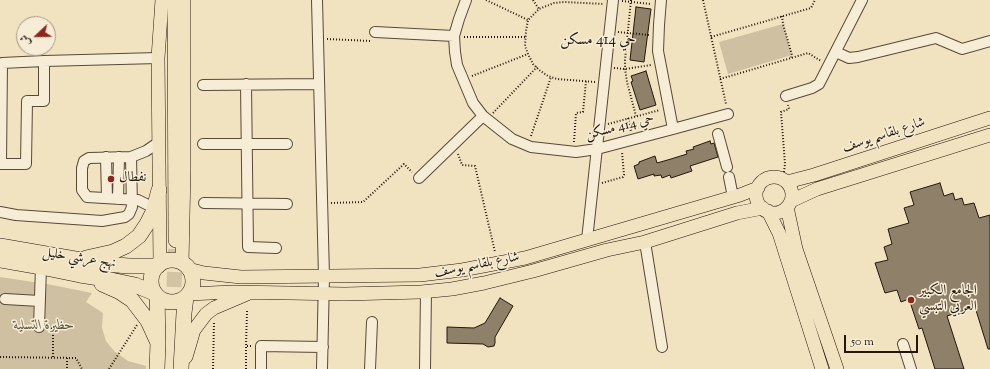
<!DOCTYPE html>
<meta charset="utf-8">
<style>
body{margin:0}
#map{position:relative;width:990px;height:369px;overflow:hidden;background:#f2e3c0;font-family:"Sorts Mill Goudy",Amiri,serif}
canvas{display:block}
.north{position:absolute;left:16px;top:16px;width:40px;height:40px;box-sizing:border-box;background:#f7edd6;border:1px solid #a29785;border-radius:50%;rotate:248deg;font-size:11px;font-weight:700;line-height:16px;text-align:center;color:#23160b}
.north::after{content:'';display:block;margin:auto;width:14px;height:18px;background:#8f2418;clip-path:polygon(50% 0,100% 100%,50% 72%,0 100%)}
.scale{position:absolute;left:844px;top:335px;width:74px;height:18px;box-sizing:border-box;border:2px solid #23160b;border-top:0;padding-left:5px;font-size:12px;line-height:14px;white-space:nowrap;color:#23160b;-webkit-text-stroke:3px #f7edd6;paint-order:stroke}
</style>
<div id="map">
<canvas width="990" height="369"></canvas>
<div class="north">ش</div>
<div class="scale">50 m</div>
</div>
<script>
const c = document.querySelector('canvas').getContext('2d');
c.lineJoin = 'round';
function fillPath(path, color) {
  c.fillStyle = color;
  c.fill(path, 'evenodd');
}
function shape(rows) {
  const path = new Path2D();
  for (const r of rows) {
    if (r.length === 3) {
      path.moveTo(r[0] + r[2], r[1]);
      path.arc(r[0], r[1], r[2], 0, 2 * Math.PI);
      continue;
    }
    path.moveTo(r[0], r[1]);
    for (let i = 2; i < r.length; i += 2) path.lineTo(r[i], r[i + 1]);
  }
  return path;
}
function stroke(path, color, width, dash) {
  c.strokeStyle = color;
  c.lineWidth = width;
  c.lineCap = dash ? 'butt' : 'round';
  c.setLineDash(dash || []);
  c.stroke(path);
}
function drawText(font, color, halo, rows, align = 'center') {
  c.font = font + ' "Sorts Mill Goudy",Amiri,serif';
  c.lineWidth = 3;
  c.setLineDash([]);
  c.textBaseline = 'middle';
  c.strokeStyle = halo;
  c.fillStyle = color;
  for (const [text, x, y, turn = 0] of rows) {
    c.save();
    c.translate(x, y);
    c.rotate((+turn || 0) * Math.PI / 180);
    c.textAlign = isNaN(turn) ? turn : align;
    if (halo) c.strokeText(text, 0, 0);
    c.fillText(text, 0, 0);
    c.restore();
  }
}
fillPath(shape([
 [783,24,792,55,728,74,719,42],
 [0,277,47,284,92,293,86,302,103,313,102,328,106,341,114,351,128,361,146,366,146,369,0,369]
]), '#cfc0a1');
const building = shape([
 [636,7,651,9,644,62,630,60,636,7],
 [646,71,656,105,640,110,631,82,633,81,631,76,646,71],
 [710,141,711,144,714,143,718,157,690,166,692,171,671,178,670,175,662,178,661,175,654,176,654,174,638,179,634,166,639,164,639,162,655,156,657,163,671,159,687,154,686,151,694,149,693,147,710,141],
 [940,183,944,196,953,193,955,200,962,198,964,205,974,203,979,218,990,215,990,349,988,349,975,307,947,316,964,369,935,369,922,328,919,329,909,299,901,302,897,290,885,293,875,263,888,260,884,247,892,244,888,229,909,223,904,208,914,205,910,192,940,183],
 [500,298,513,306,495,337,495,343,494,346,488,347,483,344,447,343,447,327,474,328,485,323,500,298]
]);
fillPath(building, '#8f8169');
stroke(building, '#23160b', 1);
stroke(shape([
 [173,310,176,240]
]), '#d3c4a5', 15, [15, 8]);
const minor = shape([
 [317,0,324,276,322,369],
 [466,0,459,19,454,36,455,52,457,65,473,103,483,116,512,139,531,147,576,152,597,149,673,129,658,51,659,25,661,0],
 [375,32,454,36],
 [836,52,849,58,858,57,936,38,962,49,990,41],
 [44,61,44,101,27,101,26,164,1,164,2,63,44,61,158,58],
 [246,84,248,247,276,248],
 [203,85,319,84],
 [786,96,812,88,819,84,862,0],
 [673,129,728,114],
 [718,134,727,167],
 [203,144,287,144],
 [106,157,107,198],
 [729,177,733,197],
 [419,178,483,116],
 [118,199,119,157],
 [204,203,287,204],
 [0,212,16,215,102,221,125,217,129,214,132,207,131,157],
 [158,213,154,208,138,200,87,197,82,190,82,168,84,161,89,158,131,157,146,151,159,142],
 [587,240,613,0],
 [645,242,662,347],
 [5,299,40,301],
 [39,327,41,267],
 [903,344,911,369],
 [261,369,261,346,323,347],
 [370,369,372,322],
 [425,369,426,291]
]);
const major = shape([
 [774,195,18],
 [787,182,814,175,990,118],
 [791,201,817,189,990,135],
 [787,207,796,249,837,369],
 [768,211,779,233,822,369],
 [182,263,184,171,184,0],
 [160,265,158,58,162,0],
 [188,269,204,273,241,277,420,275,462,270,525,258,740,195,758,188],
 [188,294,233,292,345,294,421,292,452,289,484,283,533,271,607,250,645,242,737,213,763,208],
 [186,357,194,330,206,314,214,308,247,294]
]);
const highway = shape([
 [175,0,176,240],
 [0,246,104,264,129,266,158,266],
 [86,258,113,252,126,246,139,236,147,224,153,212,159,190],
 [0,260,41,267,80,275,106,279,135,285,154,293],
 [172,281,21],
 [102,284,120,292,132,300,148,321,158,343],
 [157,296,158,343,157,369],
 [181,369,184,313,186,297]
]);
stroke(minor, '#574938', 12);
stroke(major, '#23160b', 14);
stroke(highway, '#23160b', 16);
stroke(shape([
 [486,0,528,20],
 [533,0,539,9],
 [631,0,625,60,625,69,627,82,636,116],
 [703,0,726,104],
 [622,1,651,4],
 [782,16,783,24,792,55,791,58],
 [618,32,649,35],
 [464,37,525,37],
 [711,37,811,8,815,0],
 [327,39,371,41],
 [614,68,625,69,651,65],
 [472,76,528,54],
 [720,79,808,53,821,61],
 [595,82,557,79,548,76,539,70,533,64,528,54,525,46,526,31,528,20,539,9,554,3,564,2,604,4],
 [493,113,537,67],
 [628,118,631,131],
 [608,124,660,110],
 [531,136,551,77],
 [574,142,576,113,583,112,586,81],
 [458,154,462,165,475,166,495,252],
 [784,172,785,164,781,112,789,109,788,105],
 [602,183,623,177,624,175,622,152],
 [331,203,363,202,404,164,412,172],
 [247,311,246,346,252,346],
 [48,328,53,328,53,358],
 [0,357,76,358,82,369],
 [67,358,67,369],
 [109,369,137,325],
 [213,369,214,322],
 [246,369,246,346]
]), '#23160b', 2, [1, 2]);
stroke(minor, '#f7edd6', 10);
stroke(major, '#f2e3c0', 13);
stroke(highway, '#f2e3c0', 15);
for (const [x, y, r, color] of [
 [111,179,4,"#8f2418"],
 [911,300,4,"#8f2418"]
]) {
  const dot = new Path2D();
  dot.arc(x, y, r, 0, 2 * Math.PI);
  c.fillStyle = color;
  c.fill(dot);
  stroke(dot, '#f7edd6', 1.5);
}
drawText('14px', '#23160b', '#f7edd6', [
 ["حي 414 مسكن",620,128,-14],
 ["شارع بلقاسم يوسف",884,136,-18],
 ["نهج عرشي خليل",79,259,9],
 ["شارع بلقاسم يوسف",477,266,-11]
]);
drawText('14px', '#23160b', '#f7edd6', [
 ["نفطال",119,179],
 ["الجامع الكبير",919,292],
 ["العربي التبسي",919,308]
], 'left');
drawText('italic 14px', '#5f5240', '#f7edd6', [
 ["حظيرة التسلية",44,327]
]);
drawText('15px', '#23160b', '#f7edd6', [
 ["حي 414 مسكن",598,41]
]);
</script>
